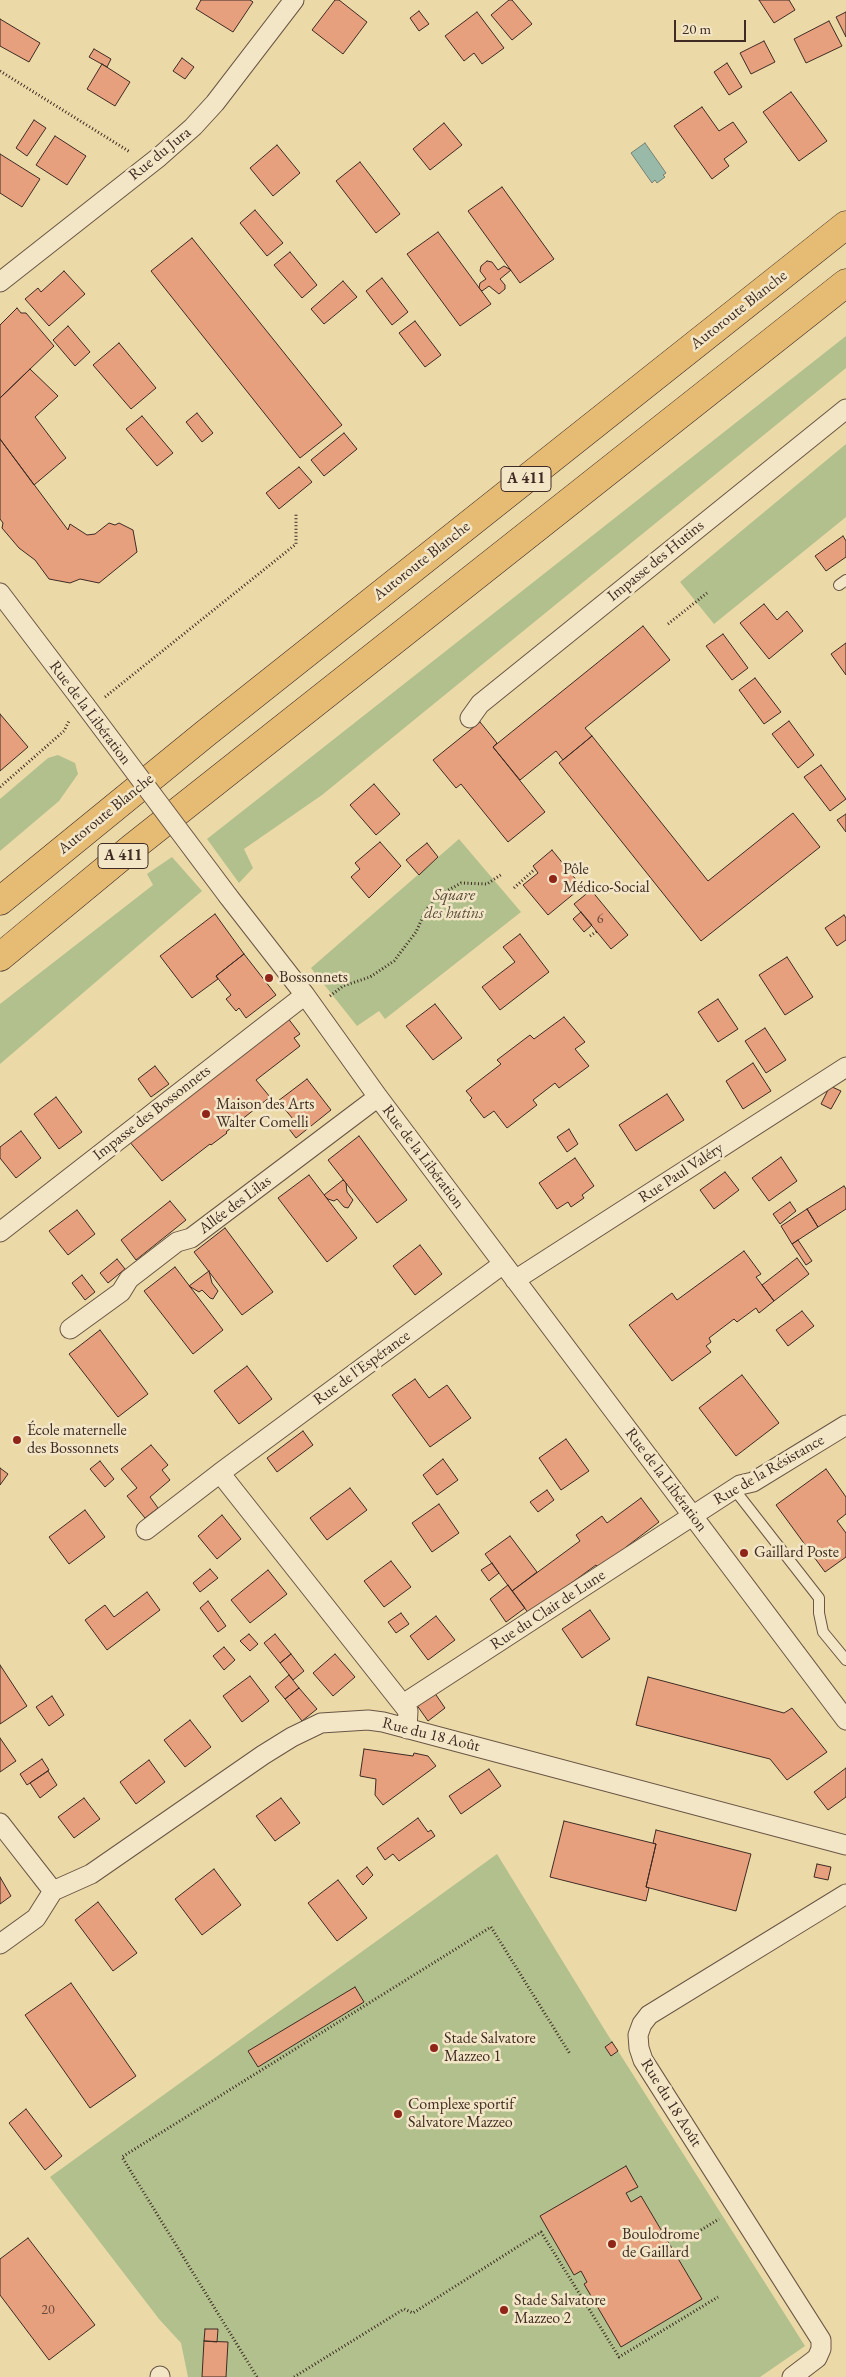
<!DOCTYPE html>
<meta charset="utf-8">
<style>
body{margin:0}
#map{position:relative;width:846px;height:2377px;overflow:hidden;background:#ecd9a8;font-family:"EB Garamond",serif}
canvas{display:block}
.scale{position:absolute;left:674px;top:20px;width:72px;height:22px;box-sizing:border-box;border:2px solid #3f2b23;border-top:0;padding-left:6px;font-size:15px;line-height:18px;white-space:nowrap;color:#3f2b23;-webkit-text-stroke:4px #f3e6c6;paint-order:stroke}
</style>
<div id="map">
<canvas width="846" height="2377"></canvas>
<div class="scale">20 m</div>
</div>
<script>
const c = document.querySelector('canvas').getContext('2d');
c.lineJoin = 'round';
function fillPath(path, color) {
  c.fillStyle = color;
  c.fill(path, 'evenodd');
}
function shape(rows) {
  const path = new Path2D();
  for (const r of rows) {
    path.moveTo(r[0], r[1]);
    for (let i = 2; i < r.length; i += 2) path.lineTo(r[i], r[i + 1]);
  }
  return path;
}
function stroke(path, color, width, dash) {
  c.strokeStyle = color;
  c.lineWidth = width;
  c.lineCap = dash ? 'butt' : 'round';
  c.setLineDash(dash || []);
  c.stroke(path);
}
function drawText(font, color, halo, rows, align = 'center') {
  c.font = font + ' "EB Garamond",serif';
  c.lineWidth = 5;
  c.setLineDash([]);
  c.textBaseline = 'middle';
  c.strokeStyle = halo;
  c.fillStyle = color;
  for (const [text, x, y, turn = 0] of rows) {
    c.save();
    c.translate(x, y);
    c.rotate((+turn || 0) * Math.PI / 180);
    c.textAlign = isNaN(turn) ? turn : align;
    if (halo) c.strokeText(text, 0, 0);
    c.fillText(text, 0, 0);
    c.restore();
  }
}
fillPath(shape([
 [846,336,846,368,322,795,244,849,253,868,239,883,207,839],
 [846,444,846,517,714,624,680,582],
 [58,755,75,763,78,774,59,801,0,851,0,799,48,758],
 [459,839,521,912,385,1019,379,1011,357,1026,311,968],
 [172,857,202,891,0,1064,0,1004,153,885,147,874],
 [497,1854,606,2032,805,2346,760,2377,188,2377,181,2343,159,2319,50,2177]
]), '#b1c08c');
const water = shape([
 [645,143,666,173,663,175,665,177,657,183,655,180,652,183,631,153,645,143]
]);
fillPath(water, '#99baa9');
stroke(water, '#758173', 1);
const building = shape([
 [201,0,250,0,253,2,233,32,196,9,201,0],
 [335,0,339,0,367,22,343,54,312,30,335,0],
 [509,0,512,0,532,24,512,40,491,15,509,0],
 [759,0,789,0,795,10,774,23,759,0],
 [419,11,429,24,419,31,410,18,419,11],
 [477,12,504,48,482,64,474,53,464,61,445,36,477,12],
 [846,12,846,37,836,17,846,12],
 [0,19,40,43,29,62,0,46,0,19],
 [829,21,842,46,806,63,794,39,829,21],
 [764,41,775,62,751,74,740,53,764,41],
 [94,49,111,59,107,67,89,57,94,49],
 [182,58,194,67,185,79,173,71,182,58],
 [727,63,742,87,729,95,714,72,727,63],
 [102,64,130,82,115,106,87,89,102,64],
 [791,92,827,141,799,161,763,112,791,92],
 [702,107,719,131,733,122,747,142,724,159,729,166,712,179,674,126,702,107],
 [34,120,46,128,27,156,16,148,34,120],
 [444,123,462,145,430,170,413,149,444,123],
 [55,136,86,156,67,185,36,165,55,136],
 [277,145,300,173,273,196,250,168,277,145],
 [0,154,40,179,22,207,0,193,0,154],
 [360,162,400,214,376,233,336,181,360,162],
 [502,187,554,259,520,283,468,211,502,187],
 [255,210,283,243,267,256,240,223,255,210],
 [438,232,491,304,460,326,407,254,438,232],
 [192,238,342,425,300,458,151,271,192,238],
 [290,252,317,285,302,298,274,265,290,252],
 [487,261,492,262,498,270,504,266,511,270,500,279,505,285,505,289,499,294,489,286,482,291,479,288,480,283,486,279,480,271,481,266,487,261],
 [64,271,85,294,49,326,25,299,38,288,41,292,64,271],
 [382,278,408,312,392,325,366,291,382,278],
 [343,281,357,297,324,324,311,309,343,281],
 [17,308,21,313,26,313,54,346,0,398,0,325,17,308],
 [415,321,441,355,425,367,399,333,415,321],
 [68,326,90,352,75,366,53,340,68,326],
 [119,343,156,388,131,409,93,365,119,343],
 [30,369,58,396,35,417,66,458,34,485,0,439,0,398,30,369],
 [197,413,213,433,202,442,186,422,197,413],
 [142,416,173,453,157,466,126,429,142,416],
 [344,433,357,449,324,476,311,460,344,433],
 [0,439,68,530,70,524,87,535,95,534,109,523,115,525,119,523,133,530,137,552,99,583,80,579,70,583,49,579,35,560,19,548,2,528,3,523,0,519,0,439],
 [299,467,312,482,279,509,266,493,299,467],
 [843,536,846,541,846,557,826,571,815,556,843,536],
 [764,604,777,620,787,611,803,631,769,659,740,623,764,604],
 [643,626,670,660,585,728,592,736,563,760,556,751,520,780,493,747,643,626],
 [723,634,748,668,732,680,706,646,723,634],
 [846,643,846,675,831,654,846,643],
 [755,678,781,712,764,724,739,690,755,678],
 [0,714,28,747,0,771,0,714],
 [789,721,814,755,798,768,772,734,789,721],
 [480,722,497,743,493,747,545,812,508,842,461,784,456,788,433,760,480,722],
 [592,736,708,881,793,813,820,847,701,941,559,763,592,736],
 [821,765,846,799,830,811,804,777,821,765],
 [374,784,400,814,376,835,350,805,374,784],
 [846,814,846,832,837,820,846,814],
 [380,842,401,866,369,898,351,877,360,869,355,863,380,842],
 [427,843,438,857,419,875,406,860,427,843],
 [552,850,582,887,548,915,523,885,538,873,533,866,552,850],
 [591,890,628,935,611,949,574,904,591,890],
 [581,912,592,925,584,932,573,919,581,912],
 [215,914,244,954,216,976,218,979,192,998,160,956,215,914],
 [844,915,846,918,846,940,837,946,825,928,844,915],
 [520,934,549,972,500,1010,482,987,515,962,503,947,520,934],
 [244,954,276,995,246,1018,239,1008,236,1011,226,999,231,995,216,976,244,954],
 [787,957,813,997,785,1015,759,975,787,957],
 [718,999,738,1029,718,1042,698,1012,718,999],
 [435,1004,462,1038,433,1060,406,1026,435,1004],
 [287,1017,300,1034,294,1038,300,1046,256,1080,270,1097,226,1132,227,1133,211,1145,210,1144,162,1181,129,1141,287,1017],
 [564,1017,585,1042,575,1049,589,1066,559,1088,555,1083,533,1100,537,1105,507,1128,494,1111,484,1118,470,1100,472,1098,466,1091,501,1064,497,1060,530,1035,534,1039,564,1017],
 [765,1028,786,1060,766,1073,745,1041,765,1028],
 [753,1063,771,1091,743,1109,726,1081,753,1063],
 [155,1066,169,1084,151,1097,138,1079,155,1066],
 [307,1079,331,1110,296,1138,286,1125,293,1119,278,1101,307,1079],
 [830,1086,841,1091,831,1109,821,1104,830,1086],
 [667,1094,684,1120,636,1151,619,1125,667,1094],
 [56,1097,82,1132,59,1149,34,1114,56,1097],
 [569,1129,578,1144,567,1152,557,1137,569,1129],
 [21,1131,41,1158,16,1178,0,1158,0,1147,21,1131],
 [359,1136,407,1200,377,1223,328,1160,359,1136],
 [781,1157,797,1181,769,1201,752,1178,781,1157],
 [575,1158,594,1186,582,1195,584,1198,571,1207,568,1202,557,1209,539,1183,575,1158],
 [725,1172,739,1190,714,1209,700,1190,725,1172],
 [309,1175,357,1238,327,1262,278,1198,309,1175],
 [343,1180,346,1183,347,1192,353,1200,348,1208,344,1207,337,1199,334,1201,328,1199,324,1195,343,1180],
 [844,1186,846,1189,846,1209,818,1227,807,1209,844,1186],
 [170,1201,186,1220,136,1260,121,1240,170,1201],
 [790,1202,796,1211,780,1224,773,1214,790,1202],
 [807,1209,818,1227,792,1244,781,1226,807,1209],
 [77,1210,95,1234,68,1255,49,1231,77,1210],
 [225,1228,273,1292,242,1315,194,1252,225,1228],
 [798,1240,812,1261,806,1265,792,1244,798,1240],
 [420,1245,442,1274,415,1295,393,1266,420,1245],
 [744,1251,761,1274,756,1277,774,1301,759,1313,756,1308,737,1322,734,1319,709,1338,711,1342,706,1346,711,1352,672,1381,629,1325,672,1293,677,1300,744,1251],
 [797,1258,809,1274,774,1301,762,1285,797,1258],
 [117,1259,125,1269,108,1283,100,1273,117,1259],
 [175,1267,223,1330,193,1354,144,1291,175,1267],
 [209,1271,212,1283,218,1291,213,1299,210,1298,202,1290,199,1292,189,1286,209,1271],
 [82,1275,95,1292,85,1300,72,1283,82,1275],
 [802,1311,814,1326,788,1346,776,1330,802,1311],
 [100,1330,148,1394,118,1417,69,1354,100,1330],
 [247,1366,272,1399,239,1424,214,1391,247,1366],
 [742,1375,779,1423,736,1456,699,1408,742,1375],
 [415,1379,429,1398,447,1385,471,1418,430,1447,392,1395,415,1379],
 [303,1431,313,1445,277,1472,267,1458,303,1431],
 [566,1439,589,1471,561,1490,539,1458,566,1439],
 [151,1445,168,1465,162,1470,170,1480,150,1497,158,1508,145,1518,127,1496,137,1488,121,1469,151,1445],
 [443,1459,458,1480,437,1495,423,1475,443,1459],
 [100,1461,114,1479,105,1487,90,1469,100,1461],
 [0,1468,8,1474,0,1485,0,1468],
 [826,1469,846,1497,846,1514,837,1521,846,1533,846,1557,825,1572,776,1505,826,1469],
 [350,1488,367,1510,327,1540,310,1518,350,1488],
 [547,1490,554,1500,538,1512,530,1502,547,1490],
 [641,1498,659,1522,626,1547,628,1549,600,1570,596,1565,529,1614,512,1591,580,1541,576,1535,602,1516,607,1523,641,1498],
 [439,1504,459,1533,432,1552,412,1523,439,1504],
 [85,1510,105,1537,69,1564,49,1537,85,1510],
 [222,1515,241,1539,217,1559,198,1536,222,1515],
 [510,1536,537,1572,512,1591,485,1554,510,1536],
 [391,1561,411,1587,384,1607,364,1581,391,1561],
 [492,1563,499,1573,489,1581,481,1570,492,1563],
 [210,1569,218,1578,200,1592,193,1583,210,1569],
 [268,1570,287,1594,250,1623,231,1600,268,1570],
 [508,1585,525,1608,506,1622,490,1599,508,1585],
 [147,1592,160,1610,107,1650,85,1620,105,1605,114,1617,147,1592],
 [208,1601,226,1626,218,1632,200,1608,208,1601],
 [590,1610,610,1639,582,1658,562,1629,590,1610],
 [401,1613,409,1624,396,1633,388,1622,401,1613],
 [436,1616,455,1640,428,1660,410,1636,436,1616],
 [249,1634,258,1644,250,1651,240,1641,249,1634],
 [275,1634,291,1654,280,1663,264,1643,275,1634],
 [224,1647,235,1660,224,1670,213,1656,224,1647],
 [291,1654,304,1671,293,1680,280,1663,291,1654],
 [335,1654,355,1677,333,1696,313,1673,335,1654],
 [0,1665,27,1706,0,1724,0,1665],
 [289,1675,299,1688,285,1699,275,1687,289,1675],
 [250,1676,269,1701,242,1722,223,1696,250,1676],
 [648,1677,784,1713,792,1708,827,1752,787,1780,770,1759,636,1725,648,1677],
 [299,1688,317,1709,302,1721,285,1699,299,1688],
 [434,1692,445,1708,428,1721,416,1704,434,1692],
 [52,1696,64,1715,49,1726,36,1707,52,1696],
 [190,1720,211,1747,185,1767,164,1740,190,1720],
 [0,1738,16,1761,0,1772,0,1738],
 [364,1749,413,1756,414,1753,428,1756,436,1766,383,1805,375,1795,376,1779,360,1776,364,1749],
 [42,1759,49,1770,27,1785,20,1774,42,1759],
 [149,1760,165,1782,136,1804,120,1782,149,1760],
 [846,1768,846,1797,828,1810,814,1792,846,1768],
 [489,1769,501,1786,461,1814,449,1796,489,1769],
 [48,1771,57,1785,40,1798,30,1783,48,1771],
 [84,1798,100,1819,74,1838,58,1817,84,1798],
 [281,1798,300,1823,275,1841,256,1816,281,1798],
 [418,1818,428,1832,431,1830,435,1836,399,1861,393,1854,385,1860,377,1848,418,1818],
 [564,1821,656,1844,646,1887,649,1888,646,1901,550,1877,564,1821],
 [656,1830,751,1854,736,1911,646,1887,656,1844,653,1843,656,1830],
 [817,1864,831,1867,828,1880,814,1877,817,1864],
 [367,1867,373,1875,363,1885,356,1876,367,1867],
 [214,1869,241,1905,202,1935,175,1899,214,1869],
 [0,1877,11,1896,0,1904,0,1877],
 [338,1880,367,1918,337,1941,308,1903,338,1880],
 [98,1902,137,1953,113,1971,75,1920,98,1902],
 [71,1983,136,2076,90,2108,25,2015,71,1983],
 [355,1987,364,2002,258,2067,248,2051,355,1987],
 [612,2042,618,2051,611,2056,605,2047,612,2042],
 [26,2109,62,2156,45,2170,9,2123,26,2109],
 [626,2166,638,2187,626,2193,631,2202,641,2196,702,2299,621,2347,584,2284,587,2282,581,2271,574,2275,540,2216,626,2166],
 [28,2238,95,2325,49,2360,0,2295,0,2259,28,2238],
 [205,2329,218,2329,217,2342,204,2341,205,2329],
 [204,2341,228,2342,226,2377,202,2377,204,2341]
]);
fillPath(building, '#e6a07e');
stroke(building, '#3f2b23', 1);
const service = shape([
 [839,585,846,580],
 [734,1489,819,1598,819,1613,823,1632,846,1660]
]);
const minor = shape([
 [0,282,159,157,193,127,215,103,294,0],
 [0,593,85,705],
 [470,718,480,704,846,409],
 [228,896,305,995,378,1097,846,1720],
 [0,1232,305,995],
 [515,1280,846,1067],
 [70,1329,121,1292,129,1279,177,1242,191,1238,378,1097],
 [146,1530,220,1473],
 [403,1704,740,1485,753,1482,846,1425],
 [407,1729,408,1711,220,1473,503,1264],
 [0,1823,53,1891],
 [0,1944,36,1918,53,1891,91,1874,263,1755,292,1737,321,1723,368,1720,383,1722,846,1845],
 [160,2376,160,2377],
 [792,2377,817,2358,821,2349,821,2340,643,2060,639,2048,638,2035,642,2024,649,2015,846,1894]
]);
const motorway = shape([
 [0,901,206,733,846,225],
 [0,957,133,847,846,283]
]);
stroke(service, '#6a5644', 12);
stroke(minor, '#6a5644', 21);
stroke(motorway, '#3f2b23', 29);
stroke(shape([
 [0,71,130,152],
 [668,624,707,593],
 [105,697,296,544,296,513],
 [0,787,64,731,69,721],
 [514,888,535,869],
 [590,936,597,931],
 [330,996,343,986,370,977,394,961,416,932,426,910,435,899,445,892,461,883,487,884,502,874],
 [683,2241,719,2219],
 [257,2377,122,2157,491,1927,570,2054],
 [294,2377,404,2309,413,2313,541,2232,619,2357,718,2297]
]), '#3f2b23', 3, [1, 2.5]);
stroke(service, '#f3e6c6', 10);
stroke(minor, '#f3e6c6', 19);
stroke(motorway, '#e6bc74', 28);
const minorBridge = shape([
 [85,705,228,896]
]);
stroke(minorBridge, '#6a5644', 21, []);
stroke(minorBridge, '#f3e6c6', 19);
for (const [x, y, r, color] of [
 [553,879,5,"#8f2418"],
 [269,978,5,"#8f2418"],
 [206,1114,5,"#8f2418"],
 [17,1440,5,"#8f2418"],
 [744,1553,5,"#8f2418"],
 [434,2048,5,"#8f2418"],
 [398,2114,5,"#8f2418"],
 [612,2244,5,"#8f2418"],
 [504,2310,5,"#8f2418"]
]) {
  const dot = new Path2D();
  dot.arc(x, y, r, 0, 2 * Math.PI);
  c.fillStyle = color;
  c.fill(dot);
  stroke(dot, '#f3e6c6', 2);
}
drawText('14px', '#69483a', null, [
 ["6",600,919],
 ["20",48,2310]
]);
for (const [x, y, w] of [
 [526,479,50],
 [123,856,50]
]) {
  const box = new Path2D();
  box.roundRect(x - w / 2, y - 12.5, w, 25, 4);
  c.fillStyle = '#f3e6c6';
  c.fill(box);
  stroke(box, '#3f2b23', 1);
}
drawText('bold 15px', '#3f2b23', null, [
 ["A 411",526,479],
 ["A 411",123,856]
]);
drawText('16px', '#3f2b23', '#f3e6c6', [
 ["Rue du Jura",160,154,-39],
 ["Autoroute Blanche",739,310,-38],
 ["Autoroute Blanche",422,561,-38],
 ["Impasse des Hutins",656,561,-39],
 ["Rue de la Libération",90,713,53],
 ["Autoroute Blanche",106,814,-39],
 ["Impasse des Bossonnets",152,1113,-38],
 ["Rue de la Libération",423,1157,53],
 ["Rue Paul Valéry",681,1173,-33],
 ["Allée des Lilas",235,1205,-37],
 ["Rue de l'Espérance",362,1368,-36],
 ["Rue de la Résistance",769,1470,-30],
 ["Rue de la Libération",666,1480,53],
 ["Rue du Clair de Lune",548,1610,-33],
 ["Rue du 18 Août",431,1735,14],
 ["Rue du 18 Août",671,2103,58]
]);
drawText('16px', '#3f2b23', '#f3e6c6', [
 ["Pôle",563,870],
 ["Médico-Social",563,888],
 ["Bossonnets",279,978],
 ["Maison des Arts",216,1105],
 ["Walter Comelli",216,1123],
 ["École maternelle",27,1431],
 ["des Bossonnets",27,1449],
 ["Gaillard Poste",754,1553],
 ["Stade Salvatore",444,2039],
 ["Mazzeo 1",444,2057],
 ["Complexe sportif",408,2105],
 ["Salvatore Mazzeo",408,2123],
 ["Boulodrome",622,2235],
 ["de Gaillard",622,2253],
 ["Stade Salvatore",514,2301],
 ["Mazzeo 2",514,2319]
], 'left');
drawText('italic 16px', '#564938', '#f3e6c6', [
 ["Square",454,896],
 ["des hutins",454,914]
]);
</script>
